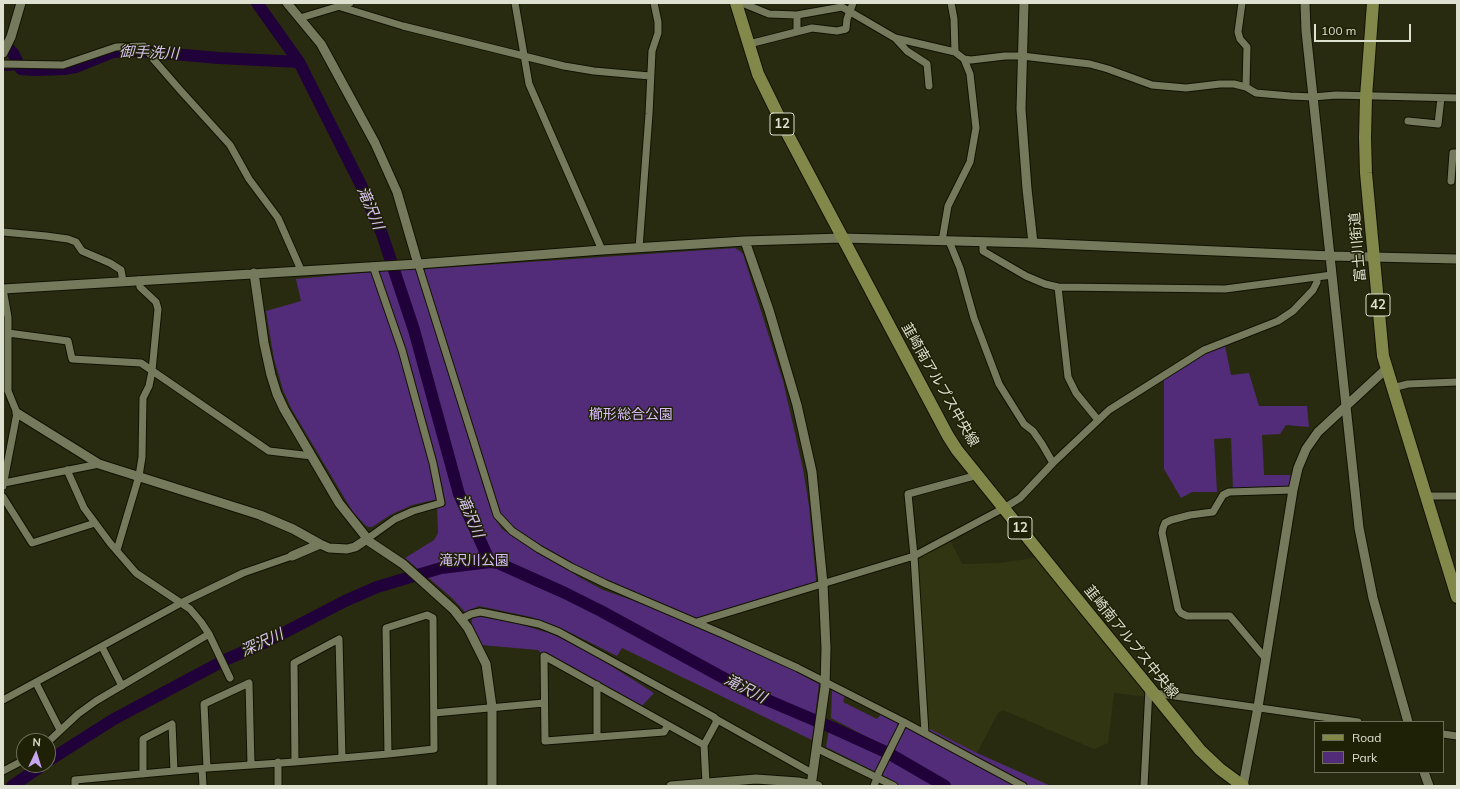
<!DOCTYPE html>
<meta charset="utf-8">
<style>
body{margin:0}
#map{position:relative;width:1460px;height:789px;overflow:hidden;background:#282b10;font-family:Mulish,sans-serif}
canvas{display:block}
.frame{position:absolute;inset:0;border:4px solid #dee0d0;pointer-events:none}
.legend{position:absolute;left:1314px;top:721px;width:130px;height:52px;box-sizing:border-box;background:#1f2106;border:1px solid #6b6d57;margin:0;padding:5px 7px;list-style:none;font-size:12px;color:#dee0d0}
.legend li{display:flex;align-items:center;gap:8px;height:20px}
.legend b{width:20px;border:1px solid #6b6d57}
.north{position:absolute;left:16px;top:733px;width:40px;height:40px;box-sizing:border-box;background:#1f2106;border:1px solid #6b6d57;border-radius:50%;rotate:4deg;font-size:11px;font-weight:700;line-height:16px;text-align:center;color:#dee0d0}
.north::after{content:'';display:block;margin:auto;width:14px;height:18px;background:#c7a6f0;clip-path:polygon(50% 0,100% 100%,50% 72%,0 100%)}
.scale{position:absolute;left:1314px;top:24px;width:97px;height:18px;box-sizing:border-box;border:2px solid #dee0d0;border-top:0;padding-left:5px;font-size:12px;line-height:14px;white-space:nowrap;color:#dee0d0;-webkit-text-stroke:3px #1f2106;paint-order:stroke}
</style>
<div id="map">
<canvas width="1460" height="789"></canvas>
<div class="frame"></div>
<ul class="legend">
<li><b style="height:5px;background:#81884a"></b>Road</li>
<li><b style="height:11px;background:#522c78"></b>Park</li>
</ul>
<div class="north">N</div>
<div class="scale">100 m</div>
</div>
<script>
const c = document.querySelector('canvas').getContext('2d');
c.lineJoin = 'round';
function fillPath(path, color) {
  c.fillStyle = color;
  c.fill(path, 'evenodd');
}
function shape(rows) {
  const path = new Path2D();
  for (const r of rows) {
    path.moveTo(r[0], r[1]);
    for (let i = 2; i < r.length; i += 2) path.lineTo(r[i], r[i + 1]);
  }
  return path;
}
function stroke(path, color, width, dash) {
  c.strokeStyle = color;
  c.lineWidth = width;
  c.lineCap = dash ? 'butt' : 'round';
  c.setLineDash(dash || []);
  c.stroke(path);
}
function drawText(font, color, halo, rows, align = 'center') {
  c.font = font + ' Mulish,"Noto Sans JP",sans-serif';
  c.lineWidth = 3;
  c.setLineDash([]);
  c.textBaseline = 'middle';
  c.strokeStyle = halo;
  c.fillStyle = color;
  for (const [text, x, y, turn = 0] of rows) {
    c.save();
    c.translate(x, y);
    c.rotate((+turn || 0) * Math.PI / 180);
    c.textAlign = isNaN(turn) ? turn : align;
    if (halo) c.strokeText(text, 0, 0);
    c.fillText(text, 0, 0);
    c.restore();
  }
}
fillPath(shape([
 [950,540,962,564,1000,563,1039,557,1148,690,1148,697,1114,693,1108,743,1094,749,1003,710,998,713,977,753,927,728,917,559,921,555]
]), '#323511');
fillPath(shape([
 [735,248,740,251,743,254,783,381,803,469,809,506,816,581,814,584,695,619,606,581,562,560,514,531,501,515,460,392,423,272,426,269],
 [416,269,486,495,495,519,502,529,512,536,563,566,577,576,603,590,649,606,774,660,819,684,812,740,622,648,617,656,573,634,531,617,479,606,465,612,452,598,405,558,434,540,438,533,437,507,446,505,440,476,404,347,378,271],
 [373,272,399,351,431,464,438,499,412,505,390,515,372,527,369,527,365,525,353,512,342,494,291,408,283,390,274,359,266,311,301,301,296,279],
 [1224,341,1231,375,1249,373,1259,406,1307,406,1309,427,1286,425,1280,434,1262,435,1264,475,1291,475,1290,488,1233,489,1231,438,1214,439,1217,492,1192,492,1181,498,1164,469,1164,374],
 [476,616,516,623,552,634,589,652,654,693,640,708,544,656,538,650,481,645,471,626,472,619],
 [832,690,845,696,843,702,877,719,881,714,900,723,888,748,831,718],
 [904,722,1023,786,945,786,932,779,902,761,891,748],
 [926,727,977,753,1051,786,1026,786,926,731],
 [829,729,885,757,878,773,826,747],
 [889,759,927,780,938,786,894,786,891,785,890,779,882,775]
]), '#522c78');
stroke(shape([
 [3,70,21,69]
]), '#21013a', 2);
stroke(shape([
 [257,3,299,62,362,187,382,234,414,330,459,494,490,562],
 [3,43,13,53,21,69,34,70,64,69,76,67,113,52,139,51,219,58,299,62],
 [48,761,114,719,225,660,266,642,345,601,377,587,441,568,490,562,498,563,565,593,601,611,753,694,833,728,888,753,945,786],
 [12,786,43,765]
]), '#21013a', 12);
const minor = shape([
 [515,3,529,84,602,250],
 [742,3,769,14,797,15,842,7,895,38,955,52,964,59,970,74,976,128,970,162,948,206,942,241],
 [951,3,954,19,955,52],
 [1242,3,1238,32,1240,39,1247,47,1246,87],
 [341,7,403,26,564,66,594,71,650,76],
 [797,15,797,32],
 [300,18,350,3],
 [895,38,907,51,927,64,929,86],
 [749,44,812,28,837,31,846,29,847,19,853,3],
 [964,59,971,60,1005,56,1022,56,1090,64,1108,69,1152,85,1186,88,1220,84,1234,84,1246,87,1256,93,1290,96,1313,97,1336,95,1457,98],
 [3,64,63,65,116,47,144,46,154,60,181,91,230,145,249,179,278,218,301,270],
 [1408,121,1438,124,1441,98],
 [1451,181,1453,153,1457,153],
 [3,232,46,236,68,239,76,242,82,251,110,263,121,270,123,281],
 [949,241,960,268,974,318,999,384,1024,424,1033,431,1042,444,1053,463],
 [983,242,983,251,1026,276,1045,284,1058,287,1225,289,1332,275],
 [639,248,649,114,652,51,658,33,658,22,654,3],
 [418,264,497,515,512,531,539,549,571,567,606,584,723,634,798,668,904,722,1023,786],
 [1058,287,1068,377,1076,393,1098,420],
 [3,289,8,317,8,391,17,413,3,486],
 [8,333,68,341,72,359,141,363,269,451,312,456],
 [1392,388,1408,384,1457,382],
 [67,470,84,508,110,543,136,573,190,609,201,622,209,634,230,678],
 [4,483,99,464],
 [1426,496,1457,496],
 [3,497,32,543,95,523],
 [367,539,395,519,413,511,441,503,433,463,402,350,373,266],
 [117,550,139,476,142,457,143,398,149,386,152,371,158,309,156,302,140,287,139,280],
 [461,619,471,614,480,612,486,613,539,624,559,632,714,717,716,719,716,723,704,745,706,783],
 [697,622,914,556,1004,508,1020,498,1053,463,1109,410,1204,350,1278,321,1293,311,1313,290,1317,282,1317,277],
 [102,647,122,686],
 [1266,659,1230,616,1187,616,1181,613,1178,609,1162,533,1163,528,1165,523,1171,520,1190,515,1213,512,1223,495,1229,492,1293,490],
 [36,683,60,730],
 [597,685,597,737],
 [1154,693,1358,722],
 [3,700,181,603,243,573,292,556],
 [434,713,544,703],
 [716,719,812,773],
 [668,725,664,732,545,741,544,656,704,745],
 [925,733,914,556,908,494,978,475],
 [1443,734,1457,736],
 [48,742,78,714,96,701,209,634],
 [816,748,894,786],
 [278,762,278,786],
 [295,762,294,663,339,639,342,758],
 [207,768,204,704,249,683,251,765],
 [202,769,203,786],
 [3,771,24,760],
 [143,774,143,739,172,724,174,771],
 [75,786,75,780,207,768,295,762,388,754,434,749,433,618,427,615,386,628,388,754],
 [874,786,879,772,904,722],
 [1144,786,1149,688]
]);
const tertiary = shape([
 [287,3,321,44,375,143,397,192,418,264],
 [1024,3,1021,109,1027,189,1033,243],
 [1305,3,1306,31,1359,528,1373,598,1408,722],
 [3,53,11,37,21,3],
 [745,241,769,310,797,405,812,472,823,584,826,648,825,687,811,786],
 [254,273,264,343,271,375,277,394,284,409,339,503,370,542,403,564,454,610,468,628,486,664,492,707,492,786],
 [3,289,418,264,602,250,745,241,842,238,1033,243,1331,256,1457,259],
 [17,413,99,464,260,515,293,529,320,544],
 [292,556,320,544,329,548,347,549,355,547,367,539],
 [1424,772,1429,786],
 [671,786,756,779,798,782,818,786],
 [1243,786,1258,707,1293,490,1298,468,1306,449,1318,432,1386,369]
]);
const primary = shape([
 [736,3,758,74,787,133,948,436,957,450,1064,583,1200,750,1220,769,1243,786],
 [1373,3,1366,97,1365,138,1366,173,1383,356,1457,597]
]);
stroke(minor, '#111300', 9);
stroke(tertiary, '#111300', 11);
stroke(primary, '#111300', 14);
stroke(minor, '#767a5c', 7);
stroke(tertiary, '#767a5c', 9);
stroke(primary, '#81884a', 12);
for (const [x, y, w] of [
 [782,124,24],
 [1378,305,24],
 [1020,528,24]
]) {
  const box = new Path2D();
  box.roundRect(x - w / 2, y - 11, w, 22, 3);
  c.fillStyle = '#1f2106';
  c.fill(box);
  stroke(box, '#dee0d0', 1);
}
drawText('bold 13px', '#dee0d0', null, [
 ["12",782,124],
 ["42",1378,305],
 ["12",1020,528]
]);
drawText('14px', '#dee0d0', '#1f2106', [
 ["富士川街道",1358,247,-95],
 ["韮崎南アルプス中央線",940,385,60],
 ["韮崎南アルプス中央線",1131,642,51]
]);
drawText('14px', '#d9bdfe', '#1f2106', [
 ["櫛形総合公園",631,415],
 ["滝沢川公園",474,561]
]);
drawText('italic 15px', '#d6c4ef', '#1f2106', [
 ["御手洗川",149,53,2],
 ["滝沢川",370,208,67],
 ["滝沢川",470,516,67],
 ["深沢川",262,643,-25],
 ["滝沢川",745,689,27]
]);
</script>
